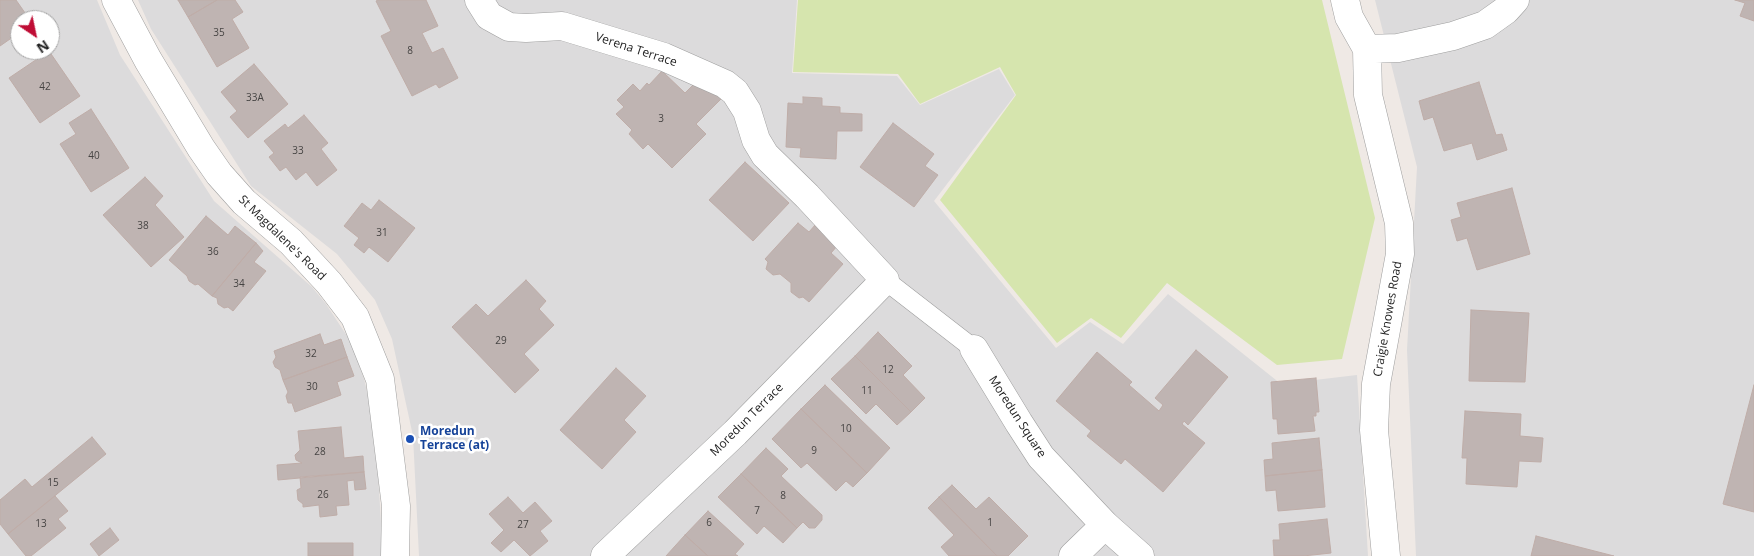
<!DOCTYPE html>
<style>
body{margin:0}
#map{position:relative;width:1754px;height:556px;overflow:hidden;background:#efe9e5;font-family:"Open Sans",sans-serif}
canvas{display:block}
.north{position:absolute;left:10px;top:10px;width:50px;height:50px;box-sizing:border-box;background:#fff;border:1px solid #a5a5a5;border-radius:50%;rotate:146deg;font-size:14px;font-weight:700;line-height:20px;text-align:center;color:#1e1e1e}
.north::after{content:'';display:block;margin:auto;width:18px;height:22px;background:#bf0d35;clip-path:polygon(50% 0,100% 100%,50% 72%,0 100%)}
</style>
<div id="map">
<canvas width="1754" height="556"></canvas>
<div class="north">N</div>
</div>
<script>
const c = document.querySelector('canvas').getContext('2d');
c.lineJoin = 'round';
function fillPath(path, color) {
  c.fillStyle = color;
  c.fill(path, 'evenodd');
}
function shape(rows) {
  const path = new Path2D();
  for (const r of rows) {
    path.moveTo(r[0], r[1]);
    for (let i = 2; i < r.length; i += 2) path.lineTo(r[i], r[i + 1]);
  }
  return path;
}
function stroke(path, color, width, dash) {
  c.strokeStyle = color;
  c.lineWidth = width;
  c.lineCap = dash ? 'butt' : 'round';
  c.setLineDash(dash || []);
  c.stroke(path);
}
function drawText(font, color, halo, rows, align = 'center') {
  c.font = font + ' "Open Sans",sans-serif';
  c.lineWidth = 5;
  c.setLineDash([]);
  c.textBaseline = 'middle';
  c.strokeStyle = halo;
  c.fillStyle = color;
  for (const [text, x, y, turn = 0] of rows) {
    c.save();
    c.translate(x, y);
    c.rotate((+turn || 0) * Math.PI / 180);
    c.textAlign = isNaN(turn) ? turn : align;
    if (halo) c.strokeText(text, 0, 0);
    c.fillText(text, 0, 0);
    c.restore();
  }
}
fillPath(shape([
 [0,0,97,0,120,55,214,201,312,287,326,304,351,342,364,379,375,424,383,556,0,556],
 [20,20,50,20,50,50,20,50],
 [138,0,797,0,792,73,897,76,920,105,999,69,1015,95,934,201,1056,348,1090,322,1123,344,1168,294,1281,384,1357,375,1368,556,419,556,413,436,392,339,375,300,337,254,251,186,151,29],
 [1375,0,1754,0,1754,556,1416,556,1407,350,1417,167]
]), '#dcdbdc');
fillPath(shape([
 [798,0,1322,0,1375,218,1342,359,1277,365,1167,283,1121,338,1091,318,1057,343,940,200,1016,95,1000,67,920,104,898,74,793,72]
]), '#d6e5ae');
const building = shape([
 [0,0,16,0,30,20,20,20,20,32,0,46,0,0],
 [178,0,217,0,188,17,178,0],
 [217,0,235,0,243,12,232,19,249,48,217,67,188,17,217,0],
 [378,0,426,0,438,26,422,33,432,53,443,48,458,78,439,88,436,84,412,96,381,36,391,31,376,1,378,0],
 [1735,0,1754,0,1754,21,1740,16,1745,3,1735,0],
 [49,51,80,96,40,123,9,78,49,51],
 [254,64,288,104,248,138,230,117,237,111,221,92,254,64],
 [662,71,685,93,697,81,708,86,721,99,696,124,706,134,672,168,648,144,643,149,629,134,632,130,616,114,624,107,617,100,633,84,640,91,647,83,649,85,662,71],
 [1479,82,1496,135,1502,134,1507,150,1477,160,1472,143,1444,151,1433,117,1424,120,1419,101,1479,82],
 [803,97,822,98,822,106,840,107,840,113,862,114,862,131,837,131,836,159,800,157,801,148,786,147,788,103,803,104,803,97],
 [91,109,129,168,91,192,60,144,76,134,69,123,91,109],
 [304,115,328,143,321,149,337,170,317,186,306,172,296,180,286,167,280,171,269,157,274,153,264,141,285,124,288,128,304,115],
 [893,123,934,154,925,166,938,175,914,207,860,167,893,123],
 [745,162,789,203,753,241,709,200,745,162],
 [145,177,163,196,155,205,184,237,151,267,103,215,145,177],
 [1512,188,1530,254,1477,270,1467,238,1457,241,1451,220,1461,217,1457,203,1512,188],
 [379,200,415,228,388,262,369,247,364,253,354,245,359,238,344,226,362,203,371,210,379,200],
 [206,216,228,235,235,226,256,243,212,296,198,284,195,285,189,281,187,276,169,260,206,216],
 [798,223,809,232,816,224,838,245,831,253,843,264,809,302,803,297,799,298,791,292,791,283,780,274,773,275,766,269,768,262,765,259,798,223],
 [256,243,263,251,254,262,266,271,233,311,228,307,224,308,218,304,217,298,212,296,256,243],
 [526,280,546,301,539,309,554,325,524,354,539,370,515,393,452,327,476,304,488,316,526,280],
 [1471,310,1529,313,1525,382,1469,381,1471,310],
 [878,332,912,366,903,375,925,398,911,412,855,356,878,332],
 [320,334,324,345,341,339,347,357,283,380,280,370,275,367,273,362,276,357,274,351,320,334],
 [1196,350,1228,377,1188,425,1184,421,1182,424,1205,443,1163,492,1125,459,1121,464,1087,436,1091,431,1056,401,1097,352,1132,382,1129,385,1159,411,1163,405,1155,398,1196,350],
 [855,356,911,412,897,425,876,404,866,414,831,379,855,356],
 [347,357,354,376,337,382,341,395,295,412,292,403,288,403,286,396,288,392,283,380,347,357],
 [616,368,646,396,624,420,636,432,602,469,560,430,616,368],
 [1316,378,1319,412,1316,412,1316,416,1313,416,1315,431,1278,434,1277,419,1273,419,1271,382,1316,378],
 [825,385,890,448,867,473,801,409,825,385],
 [1754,385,1754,512,1723,504,1754,385],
 [801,409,867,473,853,487,846,481,836,491,807,463,801,468,772,439,801,409],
 [1465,411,1521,414,1520,436,1543,438,1541,462,1519,461,1517,487,1466,484,1467,458,1462,458,1465,411],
 [341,427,344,458,363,456,364,472,278,480,277,465,302,463,296,460,295,455,300,450,298,431,341,427],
 [92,437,106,454,8,534,0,524,0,500,25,479,32,487,92,437],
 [1319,438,1322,470,1265,476,1264,460,1273,459,1272,443,1319,438],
 [766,448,788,469,781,476,822,515,822,520,815,528,809,528,803,522,797,528,741,474,766,448],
 [1322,470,1325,507,1278,511,1276,490,1266,491,1265,476,1322,470],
 [364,472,366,489,355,490,354,480,347,481,349,505,336,506,337,515,320,517,319,505,303,507,303,504,298,500,297,490,301,488,300,477,364,472],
 [741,474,797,528,783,543,764,526,757,534,718,497,741,474],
 [952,485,976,509,989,497,1028,536,1008,556,997,556,939,497,952,485],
 [55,496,68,511,58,519,66,528,31,556,26,556,8,534,55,496],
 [508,497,523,513,535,502,552,521,540,531,548,541,530,556,514,540,501,552,491,543,504,530,489,514,508,497],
 [939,497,997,556,949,556,941,547,954,535,928,508,939,497],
 [708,511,744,544,735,554,738,556,708,556,685,535,708,511],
 [1327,519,1331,553,1303,556,1274,556,1273,540,1280,540,1279,524,1327,519],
 [110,528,119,540,99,556,90,544,110,528],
 [685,535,708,556,666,556,685,535],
 [1536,536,1614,556,1531,556,1536,536],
 [308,543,353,543,353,556,308,556,308,543]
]);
fillPath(building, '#bfb4b2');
stroke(building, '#bfada8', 1);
const lane = shape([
 [885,280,974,349]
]);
const street = shape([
 [116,0,148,60,201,148,219,174,244,202,291,242,329,283,355,317,380,379,396,506,395,556],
 [479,0,489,16,509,27,526,28,562,26,664,57,725,84,735,92,747,111,756,140,765,155,807,196,885,280,735,433,605,556],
 [1345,0,1349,17,1367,49,1368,95,1399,223,1400,254,1376,384,1374,430,1386,556],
 [1367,49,1398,48,1453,36,1485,25,1506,10,1515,0],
 [974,349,1019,423,1041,457,1105,525,1140,556],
 [1073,556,1105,525]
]);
stroke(lane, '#9f9f9f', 20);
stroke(street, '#9f9f9f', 29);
stroke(lane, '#fff', 19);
stroke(street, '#fff', 28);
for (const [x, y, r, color] of [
 [410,439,5,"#1a4fb4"]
]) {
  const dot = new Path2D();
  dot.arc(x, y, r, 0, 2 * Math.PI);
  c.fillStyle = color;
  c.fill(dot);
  stroke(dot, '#fff', 2);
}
drawText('10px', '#464443', null, [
 ["35",219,33],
 ["8",410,51],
 ["42",45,87],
 ["33A",255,98],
 ["3",661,119],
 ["33",298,151],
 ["40",94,156],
 ["38",143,226],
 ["31",382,233],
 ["36",213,252],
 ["34",239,284],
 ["29",501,341],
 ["32",311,354],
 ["12",888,370],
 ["30",312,387],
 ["11",867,391],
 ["10",846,429],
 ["9",814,451],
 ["28",320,452],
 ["15",53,483],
 ["26",323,495],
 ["8",783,496],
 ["7",757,511],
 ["6",709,523],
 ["1",990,523],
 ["13",41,524],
 ["27",523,525]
]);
drawText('12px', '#1e1e1e', '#fff', [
 ["Verena Terrace",636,50,18],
 ["St Magdalene's Road",282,238,44],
 ["Craigie Knowes Road",1388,319,-80],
 ["Moredun Square",1017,417,57],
 ["Moredun Terrace",747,420,-45]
]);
drawText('bold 12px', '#164399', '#fff', [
 ["Moredun",420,432],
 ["Terrace (at)",420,446]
], 'left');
</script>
